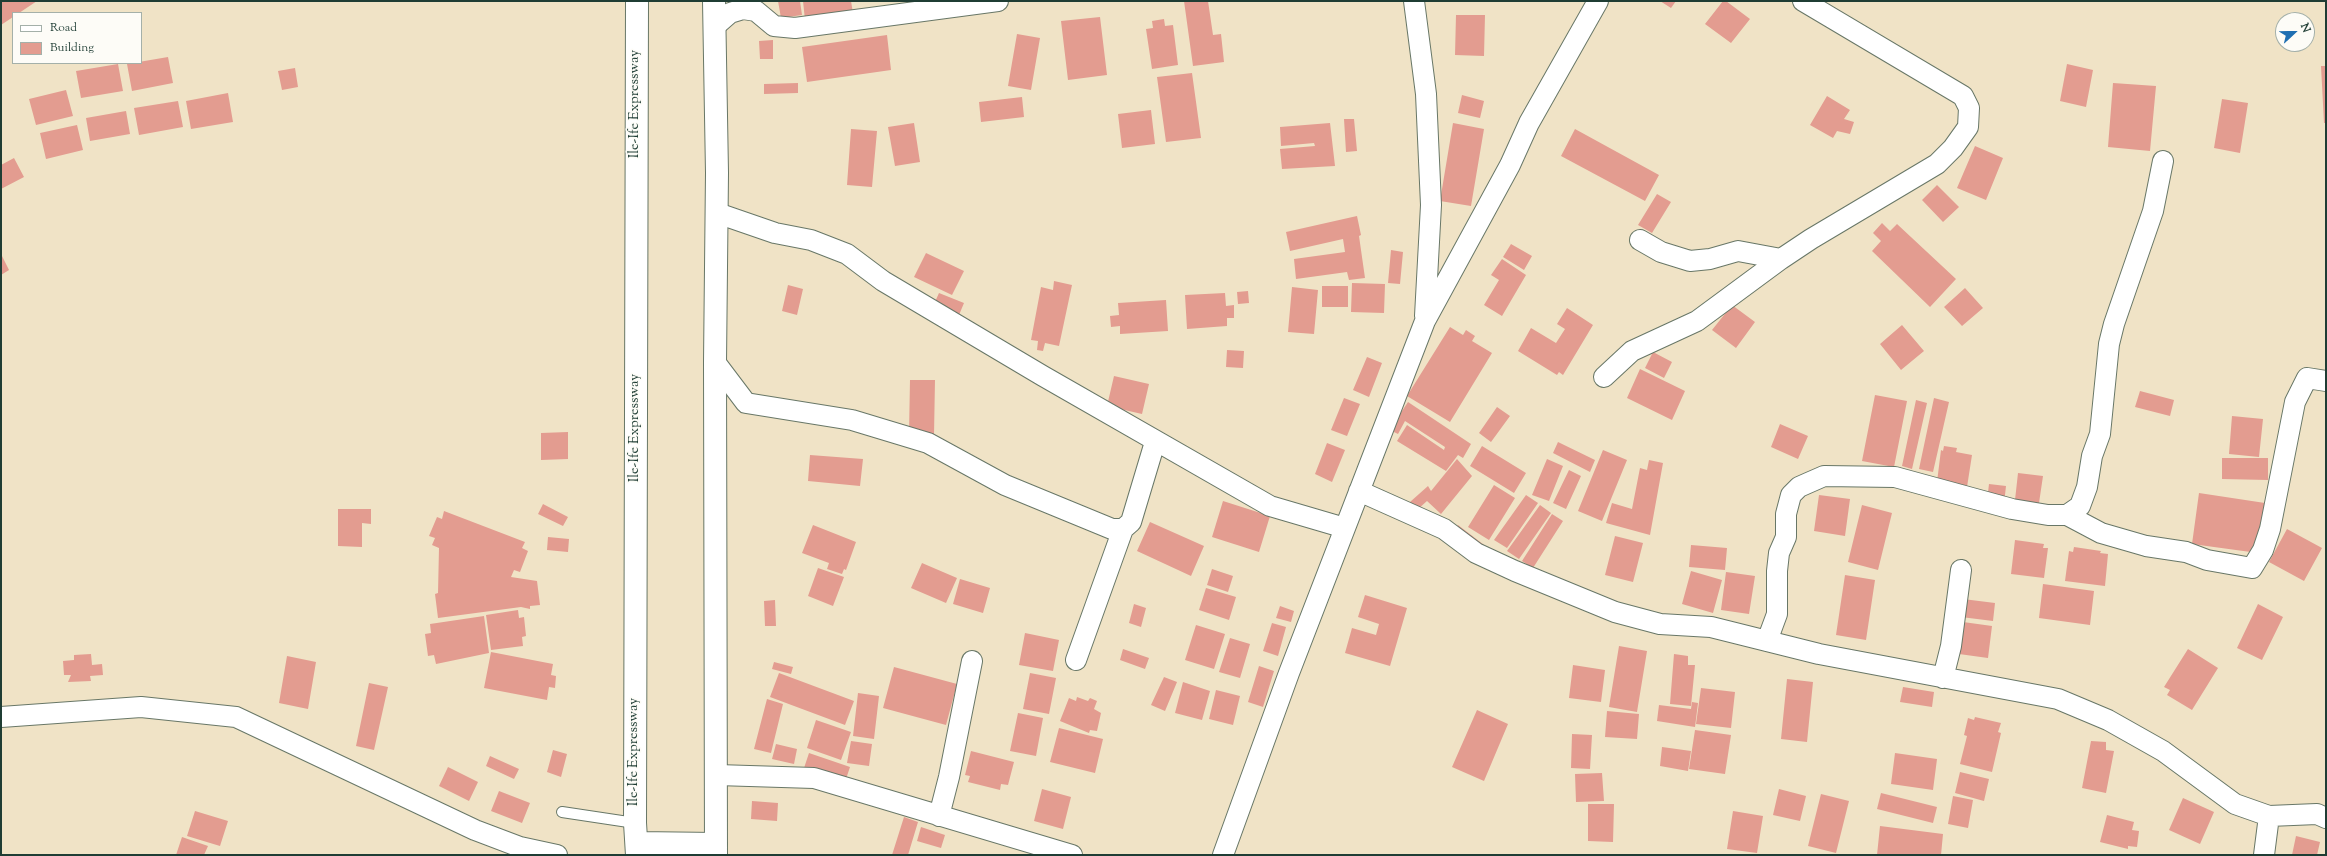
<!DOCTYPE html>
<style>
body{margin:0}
#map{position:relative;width:2327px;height:856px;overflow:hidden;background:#f0e3c6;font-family:"Sorts Mill Goudy",serif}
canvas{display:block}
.frame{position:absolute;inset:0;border:2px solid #1f3d34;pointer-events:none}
.legend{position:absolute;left:12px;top:12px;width:130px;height:52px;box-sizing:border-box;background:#fdfcf7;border:1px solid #a4b0a9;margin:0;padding:5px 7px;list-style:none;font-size:12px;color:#1f3d34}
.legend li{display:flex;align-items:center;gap:8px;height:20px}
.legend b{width:20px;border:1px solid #a4b0a9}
.north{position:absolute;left:2275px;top:12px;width:40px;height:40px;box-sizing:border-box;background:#fdfcf7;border:1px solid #a4b0a9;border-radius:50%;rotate:68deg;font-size:11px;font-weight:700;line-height:16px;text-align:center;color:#1f3d34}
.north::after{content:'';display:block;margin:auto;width:14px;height:18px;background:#1f6fb2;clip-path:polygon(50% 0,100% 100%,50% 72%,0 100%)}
</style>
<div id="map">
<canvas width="2327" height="856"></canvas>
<div class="frame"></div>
<ul class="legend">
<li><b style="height:5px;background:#fff"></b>Road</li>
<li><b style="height:11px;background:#e39c90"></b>Building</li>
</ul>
<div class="north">N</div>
</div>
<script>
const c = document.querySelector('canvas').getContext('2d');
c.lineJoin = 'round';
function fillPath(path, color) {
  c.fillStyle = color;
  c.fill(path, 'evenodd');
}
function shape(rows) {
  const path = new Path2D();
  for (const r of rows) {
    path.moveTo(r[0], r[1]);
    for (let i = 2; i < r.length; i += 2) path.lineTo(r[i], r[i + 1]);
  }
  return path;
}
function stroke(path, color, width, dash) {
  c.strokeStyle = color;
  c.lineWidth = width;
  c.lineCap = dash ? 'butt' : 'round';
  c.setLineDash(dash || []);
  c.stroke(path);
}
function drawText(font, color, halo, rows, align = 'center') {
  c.font = font + ' "Sorts Mill Goudy",serif';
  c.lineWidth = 3;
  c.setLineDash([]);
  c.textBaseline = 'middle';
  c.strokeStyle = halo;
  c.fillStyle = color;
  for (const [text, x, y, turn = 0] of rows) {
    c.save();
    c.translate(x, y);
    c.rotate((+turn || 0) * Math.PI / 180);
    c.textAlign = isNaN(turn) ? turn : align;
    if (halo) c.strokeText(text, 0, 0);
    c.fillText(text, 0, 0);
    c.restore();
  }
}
fillPath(shape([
 [1,1,37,1,19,13,13,13,13,17,1,25],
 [778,1,800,1,802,15,781,18],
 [803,1,851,1,853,13,805,20],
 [1184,1,1208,1,1213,35,1221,34,1224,62,1193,66],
 [1660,1,1676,1,1671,8],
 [1723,1,1726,1,1750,19,1731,43,1705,24],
 [1456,15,1485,15,1484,56,1455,55],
 [1100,17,1107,75,1068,80,1061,21],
 [1164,19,1165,26,1173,25,1178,65,1152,69,1146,29,1153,28,1152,21],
 [1017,34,1040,38,1031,90,1008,86],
 [887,35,891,70,807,82,802,47],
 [773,40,773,59,760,59,759,41],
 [168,57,173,83,132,91,127,64],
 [118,64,123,91,81,98,76,71],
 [2067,64,2093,70,2086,107,2060,101],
 [2321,66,2326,66,2326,123,2324,123],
 [295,68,298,87,282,90,278,71],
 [1192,73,1201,138,1166,142,1157,77],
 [798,83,798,93,764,94,764,84],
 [2113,83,2156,86,2150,151,2108,147],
 [66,90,73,116,36,125,29,99],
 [228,93,233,122,191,129,186,101],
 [1462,95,1484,101,1480,118,1458,113],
 [1827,96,1850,110,1844,119,1854,122,1850,134,1837,131,1833,138,1810,125],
 [1022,97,1024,117,981,122,979,102],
 [2222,99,2248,103,2240,153,2214,148],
 [178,101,183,127,139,135,134,108],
 [1151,110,1155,144,1122,148,1118,114],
 [126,111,130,134,90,141,86,118],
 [1344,119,1354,119,1357,151,1346,152],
 [914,123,920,162,895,166,888,127],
 [1330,123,1335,166,1282,169,1280,149,1315,146,1314,143,1281,146,1280,127],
 [1453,123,1484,129,1471,206,1440,201],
 [77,125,83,150,46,159,40,133],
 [851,129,877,131,872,187,847,185],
 [1575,129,1659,175,1645,201,1561,156],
 [1975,146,2003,158,1986,200,1957,188],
 [14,158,24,177,1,189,1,165],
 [1937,185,1959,207,1943,222,1922,200],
 [1657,194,1671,202,1652,233,1638,225],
 [1357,216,1361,235,1359,236,1365,278,1349,280,1347,272,1296,279,1294,259,1345,252,1343,239,1290,251,1286,232],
 [1882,223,1890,231,1897,224,1956,279,1930,307,1872,251,1881,241,1873,233],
 [1511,244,1532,256,1524,270,1503,257],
 [1391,250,1403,252,1400,284,1388,283],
 [926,253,964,271,952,295,914,277],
 [1,254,9,270,1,275],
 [1502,259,1526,275,1502,316,1484,305,1499,280,1491,275],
 [1054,281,1072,285,1059,346,1045,343,1043,351,1037,350,1038,341,1031,340,1041,287,1053,290],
 [1352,283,1385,284,1384,313,1351,312],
 [788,285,803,289,797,315,782,311],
 [1322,286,1348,286,1348,307,1322,307],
 [1292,287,1318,290,1314,334,1288,332],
 [1965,288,1983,308,1962,326,1944,307],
 [1248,291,1249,303,1238,304,1237,292],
 [939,293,964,303,959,315,934,304],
 [1225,293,1226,306,1234,305,1234,318,1227,318,1227,326,1187,329,1185,295],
 [1166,300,1168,331,1120,334,1120,326,1111,327,1110,316,1119,315,1118,303],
 [1732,305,1755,322,1736,348,1712,330],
 [1567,308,1593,325,1563,375,1559,372,1557,375,1518,351,1531,328,1556,343,1565,329,1557,324],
 [1902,325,1924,351,1901,370,1880,344],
 [1450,327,1463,335,1466,330,1475,336,1472,341,1492,353,1450,422,1407,396],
 [1227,350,1244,351,1243,368,1226,367],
 [1653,352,1672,362,1664,378,1645,368],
 [1367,357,1382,363,1369,397,1353,390],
 [1640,369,1685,391,1672,420,1627,398],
 [1114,376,1149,384,1142,414,1107,406],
 [910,380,935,380,934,435,909,434],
 [2140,391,2174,400,2170,416,2135,407],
 [1875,395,1907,401,1894,467,1862,461],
 [1344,398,1360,404,1347,436,1331,430],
 [1934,398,1949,402,1933,472,1919,469],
 [1916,400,1927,403,1912,469,1902,466],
 [1408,402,1471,444,1463,458,1458,455,1446,471,1397,441,1407,425,1444,450,1445,447,1405,421,1398,434,1392,431,1399,418,1398,417],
 [1497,407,1510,416,1491,442,1479,433],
 [2232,416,2263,419,2259,457,2229,454],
 [1780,424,1808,436,1798,459,1771,447],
 [568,432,568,459,541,460,541,433],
 [1558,442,1595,460,1590,472,1553,453],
 [1327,443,1345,450,1332,482,1315,474],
 [1482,446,1526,473,1514,493,1470,466],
 [1944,446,1957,448,1956,452,1972,455,1967,487,1937,482,1941,450,1943,451],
 [1603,450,1627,460,1602,521,1578,511],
 [810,455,863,459,860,486,808,481],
 [2222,458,2268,458,2268,480,2222,479],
 [1457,459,1472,476,1441,514,1427,501,1417,510,1410,502,1428,486,1431,491],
 [1547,459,1563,466,1549,501,1532,495],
 [1649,460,1663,463,1650,535,1606,523,1612,503,1632,509,1640,468,1647,470],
 [1569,470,1581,476,1566,509,1553,503],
 [2018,473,2043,476,2039,503,2015,500],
 [1989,484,2006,486,2004,504,1987,501],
 [1494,485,1515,498,1489,540,1468,527],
 [2199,493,2265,503,2258,553,2192,544],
 [1526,495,1538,503,1507,548,1494,540],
 [1819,495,1850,499,1845,536,1814,531],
 [1223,501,1270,516,1259,552,1212,537],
 [543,504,568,517,563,526,538,514],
 [1540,505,1551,513,1519,559,1507,551],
 [1862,505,1892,513,1878,570,1848,562],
 [338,509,371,509,371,524,362,523,362,547,338,546],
 [444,511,525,542,522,548,528,551,520,572,514,570,511,577,537,581,540,605,530,606,530,609,521,607,438,618,435,594,438,593,439,548,432,545,435,538,429,536,437,517,442,519],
 [1552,514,1563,521,1533,568,1522,561],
 [1150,522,1204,546,1191,576,1137,551],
 [813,525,856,542,846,570,844,569,842,574,827,569,829,563,802,553],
 [1458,525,1488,548,1453,531],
 [2287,529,2322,548,2304,581,2269,562],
 [1615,536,1643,543,1633,582,1605,575],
 [548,537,569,539,568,552,547,550],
 [2015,540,2044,544,2043,548,2048,548,2044,578,2011,574],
 [1691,545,1727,548,1725,570,1689,567],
 [2074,547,2101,551,2100,553,2108,554,2105,586,2065,581,2069,551,2073,552],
 [922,563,957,578,946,603,911,588],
 [818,568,844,577,833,606,808,596],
 [1212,569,1233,576,1228,592,1207,585],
 [1691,571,1722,580,1713,613,1682,604],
 [1726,572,1755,576,1749,614,1721,610],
 [1845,575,1875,580,1866,640,1836,635],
 [960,579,990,588,983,613,953,604],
 [2043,584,2094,591,2090,625,2039,618],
 [1206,588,1236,597,1229,620,1199,610],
 [1365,595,1407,608,1390,666,1345,653,1352,628,1376,635,1379,624,1358,617],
 [1963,599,1995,603,1993,621,1961,617],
 [775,600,776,626,765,626,764,601],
 [1134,604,1146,608,1141,627,1129,623],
 [2258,604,2283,617,2262,660,2237,648],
 [1280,606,1294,611,1291,622,1276,618],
 [518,610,519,618,524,617,526,636,522,637,523,646,491,650,486,615],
 [484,616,489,653,436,664,434,655,428,656,425,634,431,633,430,624],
 [1963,622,1992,626,1988,658,1959,654],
 [1272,623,1286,627,1278,656,1263,651],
 [1196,625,1225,634,1214,669,1185,660],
 [1025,633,1059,640,1053,671,1019,665],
 [1230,638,1250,644,1240,678,1219,672],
 [1619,646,1647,651,1637,712,1609,707],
 [1123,649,1149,658,1145,669,1120,660],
 [2188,649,2218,668,2192,710,2167,695,2170,690,2164,687],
 [491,652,553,664,551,675,556,676,555,688,549,687,547,700,484,688],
 [91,654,92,665,102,664,103,675,90,676,91,681,68,682,71,675,64,675,63,661,74,660,74,655],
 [1674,654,1688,656,1688,665,1695,665,1691,706,1670,704],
 [287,656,316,662,308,709,279,703],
 [774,662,793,667,791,674,772,669],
 [1573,665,1605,670,1601,702,1569,698],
 [1259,666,1274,671,1263,707,1248,702],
 [894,667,957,684,946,725,883,708],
 [779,673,854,701,845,725,770,697],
 [1030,673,1056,678,1049,714,1023,709],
 [1164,677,1177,682,1165,711,1151,705],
 [1787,679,1813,682,1807,742,1781,739],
 [1183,682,1210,691,1202,720,1175,713],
 [369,683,388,687,374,750,356,746],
 [1903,687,1934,692,1932,707,1900,702],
 [1701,688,1735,692,1731,728,1696,724],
 [1216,690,1240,696,1233,725,1209,719],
 [858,693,879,696,874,739,853,736],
 [1077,697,1088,701,1090,698,1097,701,1094,709,1101,713,1097,731,1090,730,1089,733,1060,721,1069,698,1076,701],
 [767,699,783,704,771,753,754,749],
 [1692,702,1698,703,1695,727,1657,721,1659,705,1691,709],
 [1477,710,1508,724,1484,781,1452,767],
 [1607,711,1639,714,1637,739,1605,737],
 [1018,713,1043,718,1036,756,1010,751],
 [1975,717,2001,723,1998,732,2001,733,1992,772,1960,764,1967,736,1964,735,1968,718,1974,720],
 [816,720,851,732,841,760,807,748],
 [1059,728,1103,739,1095,773,1050,762],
 [1695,730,1731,735,1725,774,1689,769],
 [1572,734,1592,735,1590,769,1571,768],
 [851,741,872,744,869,766,847,763],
 [2091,741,2106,742,2106,750,2114,751,2106,793,2082,788],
 [776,744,797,749,794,764,772,759],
 [1662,747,1691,751,1688,771,1660,766],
 [553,750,567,754,561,777,547,772],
 [971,751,1014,762,1008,785,1001,784,1000,790,968,782,970,776,965,775],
 [809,753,850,767,844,785,803,771],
 [1895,753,1937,759,1933,790,1891,784],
 [490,756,519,769,514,779,486,766],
 [448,767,478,782,469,801,439,786],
 [1960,772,1989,779,1984,801,1955,793],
 [1602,773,1604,801,1576,802,1575,774],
 [1042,789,1071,797,1063,829,1034,821],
 [1779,789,1806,796,1800,821,1773,815],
 [499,791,530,803,522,823,491,811],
 [1881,793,1937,807,1933,823,1877,809],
 [1821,794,1849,801,1836,853,1808,846],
 [1953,796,1973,800,1968,828,1948,824],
 [2183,798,2214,812,2200,844,2169,830],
 [752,801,778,803,777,821,751,819],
 [1588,804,1614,804,1613,842,1588,841],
 [195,811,228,821,220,846,187,836],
 [1733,811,1763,816,1757,853,1727,849],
 [2107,815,2134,822,2132,830,2139,831,2137,847,2128,846,2128,849,2100,842],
 [904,817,918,822,908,855,892,855],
 [1880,826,1943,834,1941,855,1877,855],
 [921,827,945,835,941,848,917,841],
 [2296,836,2320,842,2317,855,2292,855],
 [182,837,208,846,204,855,176,855]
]), '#e39c90');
const lane = shape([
 [562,812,635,823]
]);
const street = shape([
 [1414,1,1426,94,1431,205,1425,316],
 [714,27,730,13,743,9,756,11,774,26,795,28,998,1],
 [717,213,775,233,811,240,847,254,883,281,1043,376,1270,506,1345,528],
 [1640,240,1661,252,1690,261,1710,259,1738,251,1781,259,1811,239,1937,164,1953,148,1968,127,1969,108,1963,96,1803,1],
 [715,362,746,403,852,420,928,443,1005,485,1112,529,1123,529],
 [1604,377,1632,351,1697,321,1781,259],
 [1359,491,1444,529,1476,553,1515,571,1615,612,1660,624,1711,627,1819,654,2058,699,2108,720,2163,751,2235,804,2269,816,2317,814,2326,818],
 [2067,515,2101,533,2146,546,2186,552,2207,560,2252,568,2263,550,2270,529,2295,402,2307,378,2326,381],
 [1767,641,1777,614,1777,571,1779,553,1786,537,1786,514,1791,495,1799,487,1808,483,1824,476,1895,477,2012,509,2048,515,2067,515,2080,506,2087,487,2092,456,2100,434,2109,344,2114,324,2153,211,2163,161],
 [1076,660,1123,529,1131,522,1155,442],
 [1943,678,1951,646,1961,570],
 [1,717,141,707,236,717,475,830,520,847,557,855],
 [717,775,814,778,1072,855],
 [939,816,949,777,972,661],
 [1223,855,1289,673,1425,321,1510,165,1529,123,1598,1],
 [2264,855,2269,816]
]);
const primary = shape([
 [637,1,635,823,637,855],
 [714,1,717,173,715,362,716,855],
 [638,843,716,844]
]);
stroke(lane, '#687767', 12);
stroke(street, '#687767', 22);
stroke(primary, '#687767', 24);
stroke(lane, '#fff', 10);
stroke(street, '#fff', 20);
stroke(primary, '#fff', 22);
drawText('14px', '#1f3d34', '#fdfcf7', [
 ["Ile-Ife Expressway",636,104,-90],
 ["Ile-Ife Expressway",636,428,-90],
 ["Ile-Ife Expressway",635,752,-90]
]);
</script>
